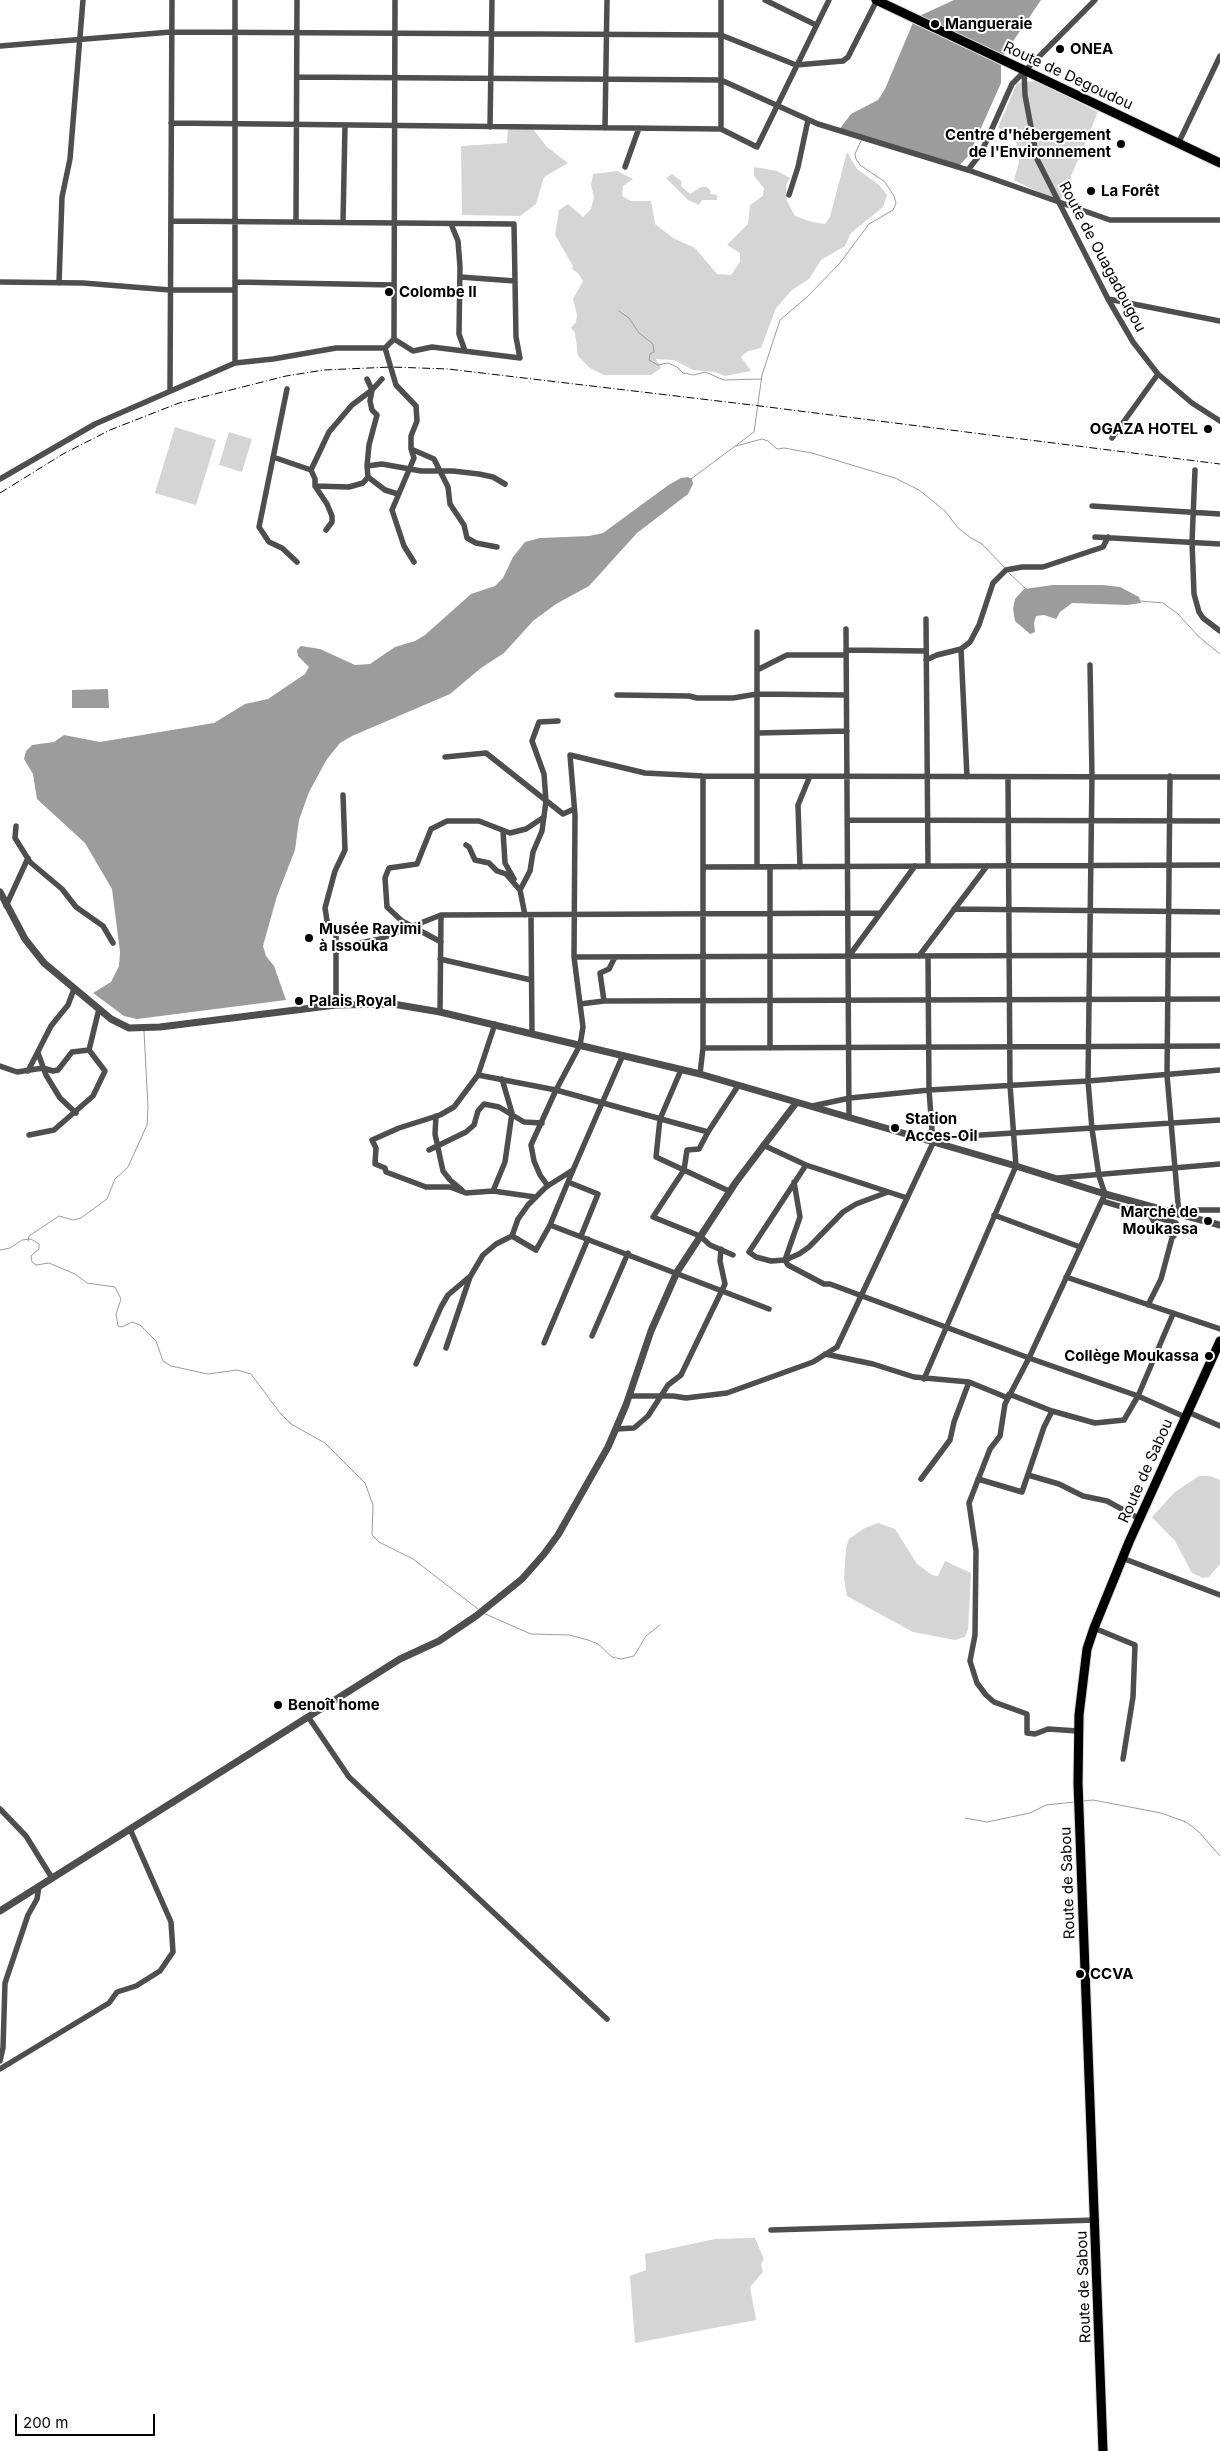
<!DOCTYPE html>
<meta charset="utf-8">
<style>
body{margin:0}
#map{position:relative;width:1220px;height:2451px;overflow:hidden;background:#fff;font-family:Inter,sans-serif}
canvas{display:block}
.scale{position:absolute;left:15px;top:2414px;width:140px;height:22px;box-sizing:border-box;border:2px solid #000;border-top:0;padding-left:6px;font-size:15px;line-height:18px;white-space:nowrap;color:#000;-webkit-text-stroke:4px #fff;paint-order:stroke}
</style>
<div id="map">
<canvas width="1220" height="2451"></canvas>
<div class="scale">200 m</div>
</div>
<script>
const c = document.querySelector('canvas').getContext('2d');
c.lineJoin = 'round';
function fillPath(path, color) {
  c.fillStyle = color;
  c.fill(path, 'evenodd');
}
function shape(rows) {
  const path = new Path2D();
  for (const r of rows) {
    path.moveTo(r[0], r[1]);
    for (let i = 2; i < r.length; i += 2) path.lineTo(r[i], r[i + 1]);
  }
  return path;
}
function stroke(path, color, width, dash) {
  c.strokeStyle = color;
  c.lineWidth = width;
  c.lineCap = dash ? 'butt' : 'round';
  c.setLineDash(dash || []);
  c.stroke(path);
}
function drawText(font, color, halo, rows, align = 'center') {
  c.font = font + ' Inter,sans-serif';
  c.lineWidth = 4;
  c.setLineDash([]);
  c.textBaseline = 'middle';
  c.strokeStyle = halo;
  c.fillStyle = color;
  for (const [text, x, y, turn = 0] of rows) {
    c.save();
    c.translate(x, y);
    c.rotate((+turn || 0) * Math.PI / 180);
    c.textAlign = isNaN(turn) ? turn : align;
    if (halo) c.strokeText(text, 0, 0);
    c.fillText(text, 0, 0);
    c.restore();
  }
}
fillPath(shape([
 [1036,81,1098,112,1061,200,1050,198,1014,180,1019,162,1015,133,998,128,1017,83],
 [508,128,532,128,547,147,568,163,544,177,536,204,520,216,462,215,461,146,507,143],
 [847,152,857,169,879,185,887,195,883,207,851,233,845,246,821,260,809,279,792,290,776,308,761,348,748,351,741,357,751,371,725,376,715,372,693,370,674,360,656,359,661,368,651,375,604,375,590,368,578,356,575,333,571,328,576,322,577,315,573,299,583,281,578,273,572,269,573,266,555,235,559,210,568,204,583,217,591,209,594,197,591,185,593,174,617,171,633,179,623,186,622,196,631,201,651,201,655,224,673,238,695,248,717,274,731,275,740,262,740,253,727,245,748,224,750,205,763,196,764,188,754,176,754,167,777,171,790,178,786,185,787,201,795,216,812,222,825,224,830,217],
 [672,174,682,182,681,186,690,194,701,187,707,187,711,191,710,194,717,195,717,200,702,200,699,205,688,200,666,178],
 [175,427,216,440,196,505,155,493],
 [229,432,252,439,242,472,219,465],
 [1199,1476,1210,1476,1220,1480,1220,1564,1209,1577,1203,1578,1192,1573,1175,1541,1152,1517,1175,1492],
 [878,1523,895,1529,917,1564,932,1575,938,1576,945,1561,971,1573,968,1629,965,1637,955,1640,913,1632,847,1596,844,1579,846,1548,849,1539,865,1528],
 [755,2238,764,2259,761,2264,763,2272,750,2287,756,2320,635,2343,630,2276,646,2270,645,2254,715,2239]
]), '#d5d5d5');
fillPath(shape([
 [954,0,1041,0,1001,59,1001,83,969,155,958,167,838,131,851,114,878,100,885,89,915,18],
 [688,477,692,479,693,484,688,494,637,533,589,586,556,604,533,621,504,653,481,668,450,694,352,736,340,743,327,759,309,792,299,820,295,850,277,896,263,946,266,956,274,966,286,1000,137,1019,124,1016,93,993,111,982,119,966,120,952,112,889,85,843,37,799,33,774,24,759,26,751,32,745,54,742,64,735,100,742,214,723,245,704,268,699,305,674,309,667,298,656,297,650,301,646,320,649,355,665,370,664,395,647,415,641,425,635,471,594,495,586,503,578,513,557,525,542,540,538,589,536,603,533,670,484,681,478],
 [1053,585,1103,585,1120,587,1139,597,1141,603,1127,605,1072,603,1060,612,1056,619,1044,615,1036,616,1034,623,1035,632,1030,634,1015,621,1013,609,1015,599,1024,589],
 [108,689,109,708,72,708,72,690]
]), '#9c9c9c');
stroke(shape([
 [619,311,629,318,639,333,653,344,654,352,650,354,649,360,658,365,668,363,677,367,683,373,694,375,705,372,724,380,762,379],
 [736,446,762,439,768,441,777,449,784,448,812,453,895,478,919,490,945,511,958,528,971,538,982,544,1005,568],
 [691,479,754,432,762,375,780,320,807,297,840,263,869,224,893,210,896,203,894,196,885,182,860,165,856,159,855,154,861,141],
 [1009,573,1026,589],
 [1141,601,1163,603,1178,614,1199,637,1220,654],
 [28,1241,29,1236,59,1216,73,1220,81,1218,107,1199,115,1179,128,1167,147,1125,148,1107,144,1031],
 [0,1250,10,1248,22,1240,31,1239,39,1244,39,1249,31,1256,32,1262,36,1265,49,1263,75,1274,87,1283,115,1287,121,1299,116,1314,118,1326,122,1327,132,1322,140,1325,156,1341,163,1361,171,1366,208,1374,237,1370,251,1374,280,1413,291,1424,325,1443,365,1483,373,1505,372,1535,379,1542,413,1559,478,1609],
 [483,1613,531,1634,569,1635,588,1640,598,1644,612,1657,621,1659,634,1656,646,1636,660,1625],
 [1083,1801,1093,1800,1161,1813,1186,1822,1199,1832,1220,1856],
 [965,1818,987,1822,1030,1813,1046,1805,1074,1802]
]), '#9c9c9c', 1);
const primary = shape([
 [876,0,1220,163],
 [1103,2451,1078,1783,1079,1715,1087,1649,1094,1628,1129,1542,1220,1341]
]);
stroke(primary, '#dbdbdb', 11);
stroke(shape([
 [765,0,816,25],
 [0,46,171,32,721,35,796,65,843,61,848,57,877,0],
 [1024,70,1025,95,1037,159,1108,299,1133,342,1158,374,1192,403,1220,421],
 [297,77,721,80,818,124,968,170,1110,220,1220,220],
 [171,123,721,129,757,147,829,0],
 [490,127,492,0],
 [605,128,607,0],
 [721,129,721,0],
 [1178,144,1220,56],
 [625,167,639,128],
 [968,170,981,153,1012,84,1095,0],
 [789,195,798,167,808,120],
 [171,221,514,224,516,337,520,358,432,347,413,351,394,339],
 [296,222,297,0],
 [343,222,345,126],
 [451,224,458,241,460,267,459,334,465,351],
 [460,277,515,281],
 [0,282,83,283,170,290,235,290],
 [235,282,394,285],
 [59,283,62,197,70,159,83,0],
 [1108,299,1220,321],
 [385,348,396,385,416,406,417,421,411,436,411,449,434,459,448,487,450,504,464,525,467,538,476,543,497,547],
 [235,363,235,0],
 [287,389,259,527,269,542,282,548,297,562],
 [170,390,172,0],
 [1112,438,1158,374],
 [411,449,414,458,392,510,404,546,414,562],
 [273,457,311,470],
 [367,466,382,464,421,471,453,471,479,474,493,477,505,484],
 [1195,470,1192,542,1194,594,1199,612,1203,618,1220,631],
 [368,477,385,490,398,494],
 [0,479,95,424,235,363,273,359,336,348,385,348,394,339,395,0],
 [315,486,349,487,363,483,368,477,367,466,369,445,377,415,372,410,370,401,372,390,367,379],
 [1092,506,1220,514],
 [326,530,332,522,332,516,327,504,315,486,315,479,311,470,329,432,352,405,372,390,382,379],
 [1095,537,1220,544],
 [926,619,928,866],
 [846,629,849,1118],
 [757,632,757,867],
 [961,649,967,777],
 [846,650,926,651],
 [926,660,937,655,961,649,970,642,979,625,993,583,1006,570,1022,567,1043,567,1103,547,1108,537],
 [757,670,787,655,846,655],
 [617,695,689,696,697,698,733,698,757,694,846,695],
 [757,733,847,731],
 [445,757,486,753,563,814,574,809],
 [1170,776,1167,1075,1179,1215],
 [847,820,1220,821],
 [16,826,15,838,30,862,62,889,76,907,103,926,113,943],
 [503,831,505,863,514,879],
 [466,845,469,847,475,860,489,863,497,871,506,874,520,890],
 [703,867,1220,865],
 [770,867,770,1048],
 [800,867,798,805,810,776],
 [6,906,28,858],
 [954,909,1220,912],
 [525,915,520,890,530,871,533,852,542,831,546,801,544,774,532,741,539,722,558,721],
 [531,915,532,1034],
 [441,942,402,921,387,907,385,878,389,868,417,864,431,829,447,821,479,821,510,833,526,829,544,817],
 [336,948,336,934,328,927,325,908,335,871,345,850,343,795],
 [849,956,915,866],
 [919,956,987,866],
 [574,957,1220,955],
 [440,959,531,980],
 [604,1001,600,973,609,969,615,957],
 [580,1004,604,1001,1220,999],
 [336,1005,336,948,380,939,441,915,880,913],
 [440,1012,441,915],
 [495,1024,478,1075,454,1107,440,1115,399,1128,372,1140,376,1148,375,1164,385,1168,386,1172,426,1187,450,1187,466,1193,493,1191,535,1197],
 [703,1048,1220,1046],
 [38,1053,46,1075,60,1098,76,1113],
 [0,1066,17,1072,43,1068,53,1071,58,1070,72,1052,89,1050],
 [681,1070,660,1119,656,1157,729,1191],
 [28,1071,51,1026,68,1005,74,989],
 [700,1074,703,1048,703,776],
 [478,1075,556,1090,708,1132],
 [812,1106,850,1098,929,1090,1088,1081,1220,1070],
 [436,1116,435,1134,443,1171,450,1180,462,1190],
 [29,1135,54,1130,93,1096,105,1071,89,1050,99,1009],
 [934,1138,1220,1120],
 [763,1145,806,1165,907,1198],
 [429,1150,466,1132,474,1125,478,1111,484,1104,499,1107,524,1122,542,1123],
 [806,1165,749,1252,756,1257,771,1261,785,1260,799,1254,809,1247,843,1212,856,1204,888,1192],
 [1058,1178,1220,1164],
 [568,1182,598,1194,581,1236],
 [794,1182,800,1217,785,1260,788,1265,824,1284,830,1284,1029,1358,1138,1396,1185,1417],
 [548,1186,540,1175,534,1161,531,1145,556,1090,580,1045,583,1027,574,957,575,815,570,755,645,773,703,776,1220,777],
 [493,1191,505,1162,512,1113,502,1079],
 [1102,1201,1176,1223,1161,1279,1148,1305],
 [1180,1210,1220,1210],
 [994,1215,1080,1247],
 [1150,1215,1157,1227,1174,1236],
 [550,1225,769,1309],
 [512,1236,518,1219,528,1205,546,1187,573,1170,623,1055],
 [733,1255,710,1245,700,1236,653,1217,684,1170,687,1150,699,1149,708,1132,738,1086],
 [1066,1277,1220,1329],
 [592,1336,628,1253],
 [544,1343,588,1239],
 [446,1348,470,1277,483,1255,496,1244,512,1236,536,1250,550,1225,573,1170],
 [825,1354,873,1364,914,1377,969,1382,1008,1398],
 [416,1364,441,1307,448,1295,468,1278],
 [924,1379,1016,1166,1010,1085,1008,777],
 [1009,1394,1052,1411,1095,1423,1124,1420,1138,1396,1173,1314],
 [629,1396,673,1396,686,1398,727,1393,813,1362,837,1347,933,1143,929,1090,928,956],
 [1188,1412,1220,1426],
 [616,1429,634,1428,648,1416,668,1385,681,1375,725,1284,720,1261,721,1249],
 [1028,1475,1059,1484,1083,1496,1107,1501,1140,1519],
 [921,1479,950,1440,954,1422,969,1382],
 [978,1479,1022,1492,1044,1427,1052,1411],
 [1122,1558,1220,1595],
 [1094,1628,1135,1645,1133,1697,1123,1759],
 [309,1718,349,1777,607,2019],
 [1078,1731,1048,1729,1035,1734,1027,1733,1027,1714,994,1702,986,1695,977,1683,970,1661,975,1635,976,1551,969,1503,990,1449,1000,1436,1005,1404,1029,1358,1105,1194,1099,1176,1092,1129,1088,1081,1092,776,1090,665],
 [0,1809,26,1836,52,1878],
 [0,2061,3,2048,5,1983,28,1915,37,1899,39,1886],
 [0,2069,109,2003,117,1992,136,1986,160,1971,173,1952,171,1922,130,1829],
 [771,2230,1096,2220]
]), '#4e4e4e', 5.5);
stroke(shape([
 [0,892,25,939,44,963,111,1019,129,1028,160,1027,336,1005,393,1004,440,1012,700,1074,1016,1166,1105,1194,1220,1225],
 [0,1911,400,1659,439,1641,476,1616,522,1579,544,1554,558,1535,608,1447,626,1405,651,1331,677,1272,736,1182,796,1103]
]), '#4e4e4e', 7);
stroke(primary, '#000', 9);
stroke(shape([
 [0,493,63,454,110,430,179,403,286,376,324,370,391,367,448,369,752,405,1220,464]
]), '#000', 1, [8, 2.5, 1, 2.5]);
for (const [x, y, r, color] of [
 [935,24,5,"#000"],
 [1060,49,5,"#000"],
 [1121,144,5,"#000"],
 [1091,191,5,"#000"],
 [389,292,5,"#000"],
 [1208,429,5,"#000"],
 [309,938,5,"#000"],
 [299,1001,5,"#000"],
 [895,1128,5,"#000"],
 [1208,1221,5,"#000"],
 [1209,1356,5,"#000"],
 [278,1705,5,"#000"],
 [1080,1974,5,"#000"]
]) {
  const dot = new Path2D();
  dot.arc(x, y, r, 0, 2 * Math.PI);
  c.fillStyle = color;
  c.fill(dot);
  stroke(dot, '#fff', 2);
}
drawText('bold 15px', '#000', '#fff', [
 ["Mangueraie",945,24],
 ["ONEA",1070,49],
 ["Centre d'hébergement",1111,135,"right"],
 ["de l'Environnement",1111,152,"right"],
 ["La Forêt",1101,191],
 ["Colombe II",399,292],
 ["OGAZA HOTEL",1198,429,"right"],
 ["Musée Rayimi",319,929],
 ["à Issouka",319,946],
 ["Palais Royal",309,1001],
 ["Station",905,1119],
 ["Acces-Oil",905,1136],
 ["Marché de",1198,1212,"right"],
 ["Moukassa",1198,1229,"right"],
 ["Collège Moukassa",1199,1356,"right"],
 ["Benoît home",288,1705],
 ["CCVA",1090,1974]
], 'left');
drawText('15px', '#000', '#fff', [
 ["Route de Degoudou",1068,76,25],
 ["Route de Ouagadougou",1102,257,62],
 ["Route de Sabou",1146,1471,-66],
 ["Route de Sabou",1068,1883,-92],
 ["Route de Sabou",1084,2287,-92]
]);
</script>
